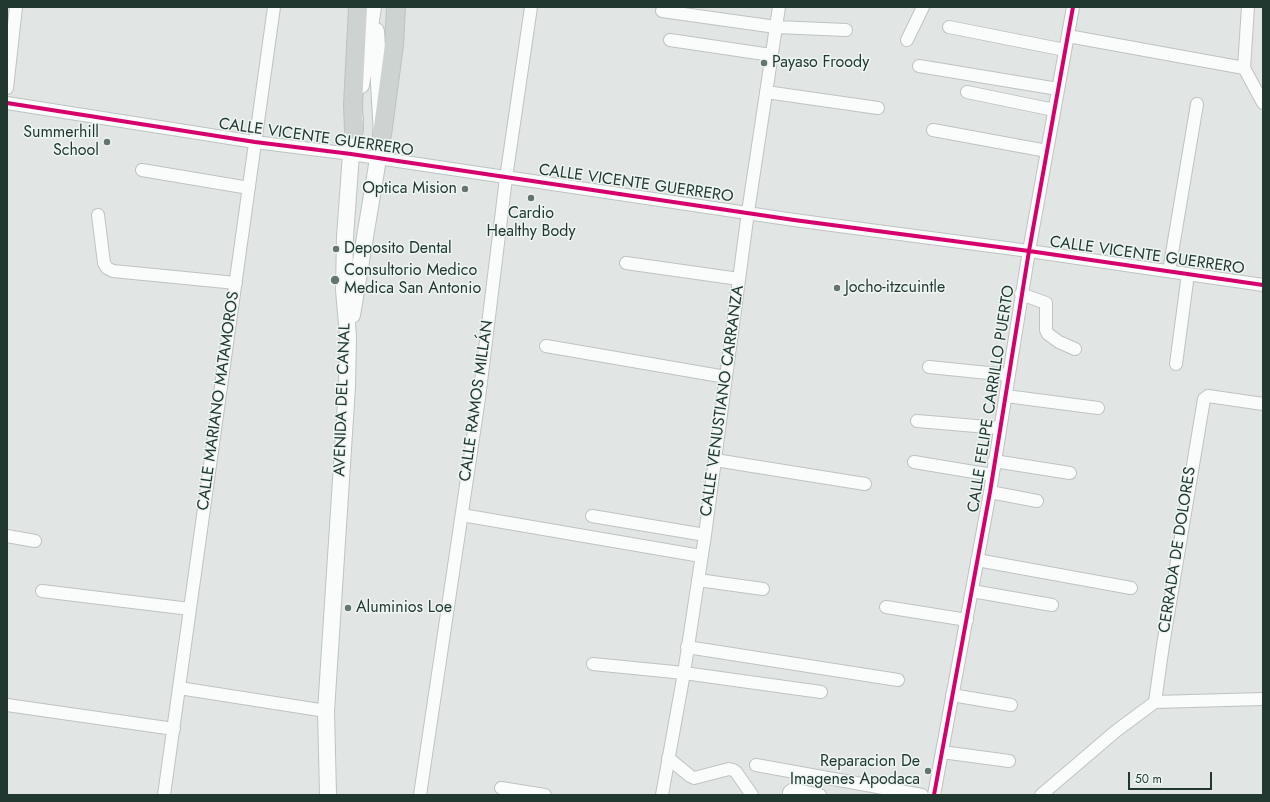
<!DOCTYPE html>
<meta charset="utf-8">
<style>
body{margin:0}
#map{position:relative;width:1270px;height:802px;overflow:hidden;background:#e1e6e4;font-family:Jost,sans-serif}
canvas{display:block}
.frame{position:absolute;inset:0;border:8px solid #213831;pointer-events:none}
.scale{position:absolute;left:1128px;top:772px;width:84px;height:18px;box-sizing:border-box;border:2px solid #213831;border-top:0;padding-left:5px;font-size:12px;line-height:14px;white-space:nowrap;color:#213831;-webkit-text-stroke:3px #eef6f2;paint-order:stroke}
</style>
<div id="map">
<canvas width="1270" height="802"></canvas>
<div class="frame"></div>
<div class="scale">50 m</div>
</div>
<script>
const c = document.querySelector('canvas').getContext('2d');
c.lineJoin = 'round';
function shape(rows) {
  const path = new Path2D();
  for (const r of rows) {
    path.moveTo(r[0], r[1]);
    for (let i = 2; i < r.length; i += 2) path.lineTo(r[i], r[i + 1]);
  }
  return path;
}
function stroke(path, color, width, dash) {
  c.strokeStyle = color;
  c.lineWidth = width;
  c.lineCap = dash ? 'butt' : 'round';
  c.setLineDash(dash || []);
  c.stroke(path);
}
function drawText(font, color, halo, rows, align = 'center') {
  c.font = font + ' Jost,sans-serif';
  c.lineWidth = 3;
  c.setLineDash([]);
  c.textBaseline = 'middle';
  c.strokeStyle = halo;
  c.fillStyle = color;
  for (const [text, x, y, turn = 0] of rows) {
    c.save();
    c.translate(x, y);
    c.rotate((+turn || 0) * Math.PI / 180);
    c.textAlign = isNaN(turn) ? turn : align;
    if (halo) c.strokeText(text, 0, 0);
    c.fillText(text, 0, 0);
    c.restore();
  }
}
const street = shape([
 [1248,7,1244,68,1263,103],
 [662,11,776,27,846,30],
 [949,27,1065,50],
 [1068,36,1244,68],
 [670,40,771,55],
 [907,40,923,7],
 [919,66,1058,89],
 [7,88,16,7],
 [766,92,878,108],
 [967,92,1054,110],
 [7,103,255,142,351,154,794,220,1029,251,1263,285],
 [933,130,1047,151],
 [142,170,249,188],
 [98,215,104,263,107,268,113,271,236,283],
 [626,263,739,279],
 [1169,271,1197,104],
 [1021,294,1046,303,1046,330,1048,334,1059,342,1075,349],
 [546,346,726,377],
 [1176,364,1188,274],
 [929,367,1008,375],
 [1006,396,1098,408],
 [917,421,1000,428],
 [715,460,865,484],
 [994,461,1070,473],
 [914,462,992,475],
 [990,492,1037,501],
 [462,515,701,556],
 [592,516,705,535],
 [7,536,35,541],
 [977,560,1131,588],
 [698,580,763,589],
 [42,591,190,609],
 [972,591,1052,605],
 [886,607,967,620],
 [687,647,898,680],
 [593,664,684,673,821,692],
 [179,688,326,711],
 [952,695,1011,705],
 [1155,702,1163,645,1204,399,1208,396,1263,404],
 [7,705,174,729],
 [942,752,1009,761],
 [668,758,690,776,694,778,729,769,733,770,736,772,752,795],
 [756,765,922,795],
 [501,788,545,795],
 [164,795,274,7],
 [420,795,479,398,506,178,531,7],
 [662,795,684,673,705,535,748,212,779,7],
 [789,795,789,792,793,789,820,795],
 [934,795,990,492,1029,251,1073,7],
 [1041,795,1116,731,1155,702,1263,699]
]);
const secondary = shape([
 [361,85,373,7],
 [352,315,382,135,376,31],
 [328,795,326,711,347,387,348,336,344,290,345,237,351,154,355,118]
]);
const primary = shape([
 [354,130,353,105,358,7],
 [382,135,394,45,396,7]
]);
stroke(street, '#bec3c1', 14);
stroke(secondary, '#bdc4c1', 18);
stroke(primary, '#bcc3c1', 20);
stroke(street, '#fafbfb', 12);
stroke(secondary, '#fafbfb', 16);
stroke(primary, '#ccd3d1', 18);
stroke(shape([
 [7,103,255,142,351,154,794,220,1029,251,1263,285],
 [934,795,990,492,1029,251,1073,7]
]), '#d6006c', 4);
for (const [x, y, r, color] of [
 [764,63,4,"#647570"],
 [107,142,4,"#647570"],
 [465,189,4,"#647570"],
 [531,198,4,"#647570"],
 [336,249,4,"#647570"],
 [335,280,5,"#647570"],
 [837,288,4,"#647570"],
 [348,608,4,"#647570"],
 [928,771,4,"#647570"]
]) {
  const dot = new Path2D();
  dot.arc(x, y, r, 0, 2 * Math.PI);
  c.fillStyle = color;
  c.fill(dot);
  stroke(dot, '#eef6f2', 1.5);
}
drawText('16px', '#213831', '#eef6f2', [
 ["Payaso Froody",772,63],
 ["Summerhill",99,133,"right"],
 ["School",99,151,"right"],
 ["Optica Mision",457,189,"right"],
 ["Cardio",531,214,"center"],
 ["Healthy Body",531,232,"center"],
 ["Deposito Dental",344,249],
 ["Consultorio Medico",344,271],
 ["Medica San Antonio",344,289],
 ["Jocho-itzcuintle",845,288],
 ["Aluminios Loe",356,608],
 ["Reparacion De",920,762,"right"],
 ["Imagenes Apodaca",920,780,"right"]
], 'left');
drawText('16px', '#213831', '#eef6f2', [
 ["CALLE VICENTE GUERRERO",316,138,8],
 ["CALLE VICENTE GUERRERO",636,184,8],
 ["CALLE VICENTE GUERRERO",1147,256,8],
 ["CALLE FELIPE CARRILLO PUERTO",992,399,-81],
 ["AVENIDA DEL CANAL",343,400,-88],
 ["CALLE MARIANO MATAMOROS",219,401,-82],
 ["CALLE RAMOS MILLÁN",477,401,-82],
 ["CALLE VENUSTIANO CARRANZA",723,401,-82],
 ["CERRADA DE DOLORES",1178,550,-81]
]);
</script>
